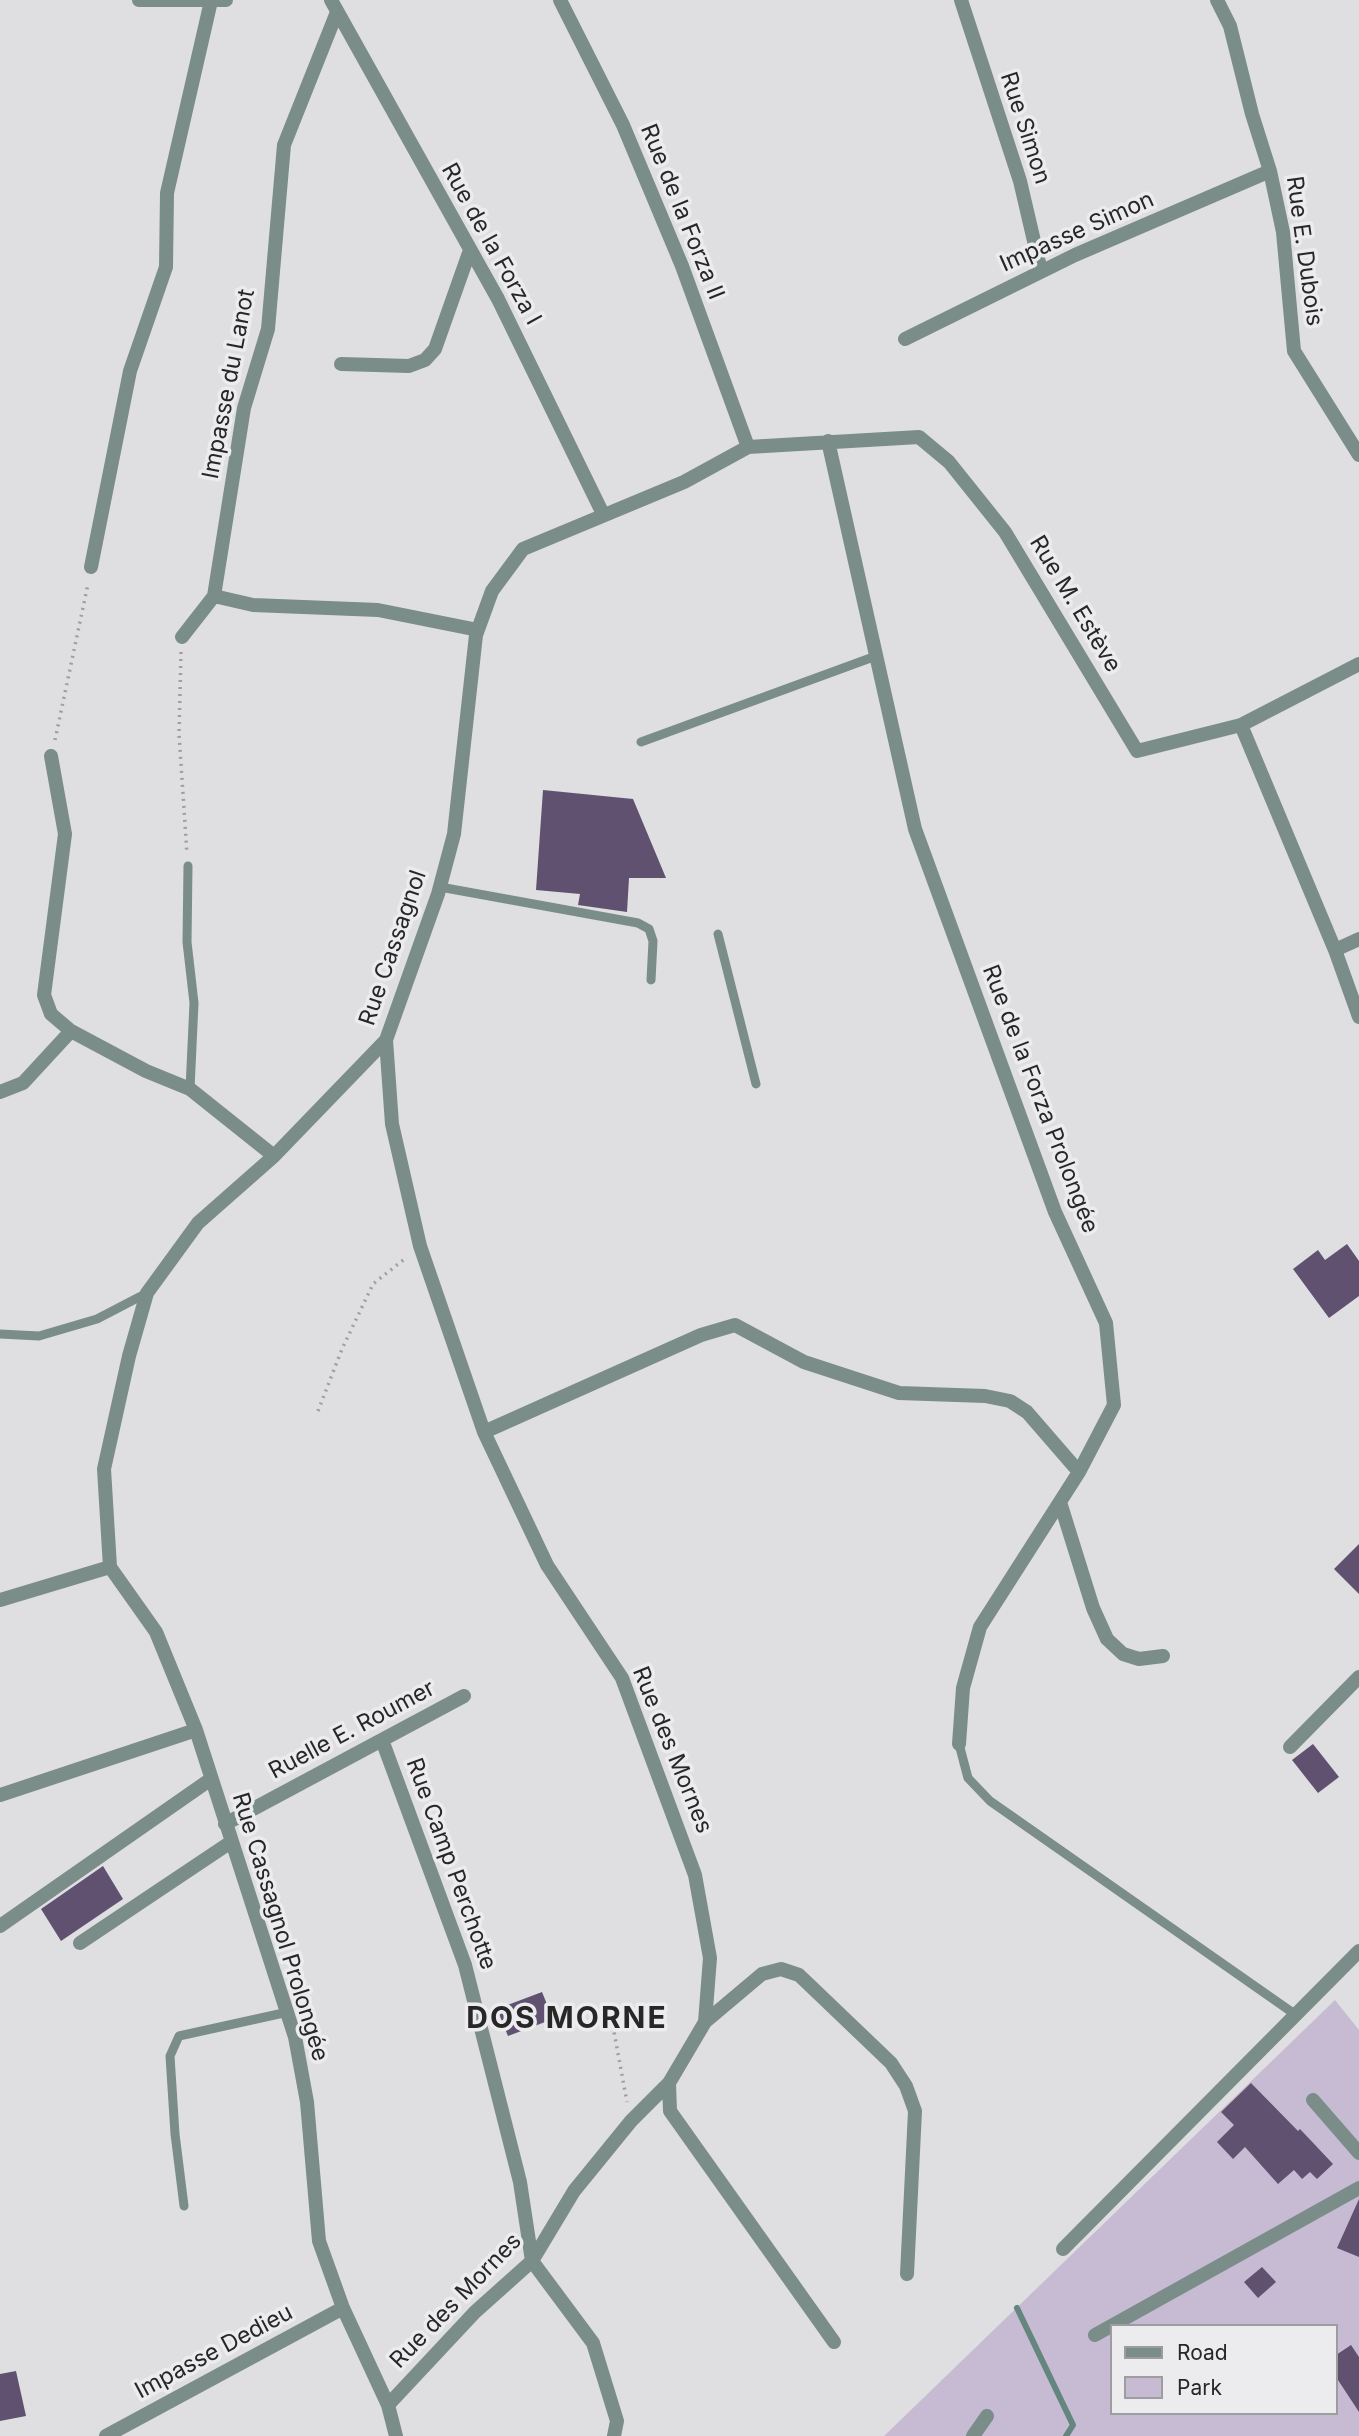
<!DOCTYPE html>
<meta charset="utf-8">
<style>
body{margin:0}
#map{position:relative;width:1359px;height:2436px;overflow:hidden;background:#dfdee1;font-family:Inter,sans-serif}
canvas{display:block}
.legend{position:absolute;left:1110px;top:2324px;width:228px;height:91px;box-sizing:border-box;background:#ecebee;border:2px solid #9d9d9f;margin:0;padding:9px 12px;list-style:none;font-size:21px;color:#272728}
.legend li{display:flex;align-items:center;gap:14px;height:35px}
.legend b{width:35px;border:2px solid #9d9d9f}
</style>
<div id="map">
<canvas width="1359" height="2436"></canvas>
<ul class="legend">
<li><b style="height:9px;background:#7a8d88"></b>Road</li>
<li><b style="height:19px;background:#c7bbd4"></b>Park</li>
</ul>
</div>
<script>
const c = document.querySelector('canvas').getContext('2d');
c.lineJoin = 'round';
function fillPath(path, color) {
  c.fillStyle = color;
  c.fill(path, 'evenodd');
}
function shape(rows) {
  const path = new Path2D();
  for (const r of rows) {
    path.moveTo(r[0], r[1]);
    for (let i = 2; i < r.length; i += 2) path.lineTo(r[i], r[i + 1]);
  }
  return path;
}
function stroke(path, color, width, dash) {
  c.strokeStyle = color;
  c.lineWidth = width;
  c.lineCap = dash ? 'butt' : 'round';
  c.setLineDash(dash || []);
  c.stroke(path);
}
function drawText(font, color, halo, rows, align = 'center') {
  c.font = font + ' Inter,sans-serif';
  c.lineWidth = 7;
  c.setLineDash([]);
  c.textBaseline = 'middle';
  c.strokeStyle = halo;
  c.fillStyle = color;
  for (const [text, x, y, turn = 0] of rows) {
    c.save();
    c.translate(x, y);
    c.rotate((+turn || 0) * Math.PI / 180);
    c.textAlign = isNaN(turn) ? turn : align;
    if (halo) c.strokeText(text, 0, 0);
    c.fillText(text, 0, 0);
    c.restore();
  }
}
fillPath(shape([
 [1335,2000,1359,2030,1359,2436,884,2436],
 [1112,2326,1336,2326,1336,2413,1112,2413]
]), '#c7bbd4');
stroke(shape([
 [1017,2308,1073,2425,1066,2436]
]), '#65867e', 6);
fillPath(shape([
 [543,790,633,799,666,878,629,878,627,912,578,905,580,894,536,890],
 [1347,1244,1359,1261,1359,1296,1329,1318,1293,1269,1318,1250,1325,1260],
 [1359,1544,1359,1594,1334,1569],
 [1313,1744,1339,1777,1318,1793,1292,1760],
 [103,1866,123,1899,61,1941,41,1909],
 [542,1992,553,2019,508,2036,497,2009],
 [1251,2083,1298,2131,1300,2129,1333,2164,1317,2179,1310,2172,1302,2179,1294,2170,1278,2184,1245,2147,1233,2159,1217,2142,1234,2125,1221,2112],
 [1359,2199,1359,2257,1337,2248],
 [1262,2267,1276,2282,1258,2298,1244,2282],
 [1351,2345,1359,2357,1359,2412,1336,2377,1336,2355],
 [16,2371,26,2416,0,2421,0,2374]
]), '#605171');
stroke(shape([
 [181,652,179,734,187,854],
 [55,740,88,584],
 [318,1411,342,1349,373,1284,407,1257],
 [609,2005,627,2102]
]), '#9f9ea1', 3.5, [2, 5]);
stroke(shape([
 [641,742,876,656],
 [188,866,187,942,194,1003,190,1089],
 [440,887,638,923,649,929,653,941,651,980],
 [718,934,756,1084],
 [0,1334,39,1336,97,1319,147,1293],
 [959,1744,968,1778,990,1801,1296,2015],
 [184,2206,175,2134,170,2056,179,2036,288,2012]
]), '#7a8d88', 9);
stroke(shape([
 [139,0,226,0],
 [331,0,498,299,603,514],
 [560,0,623,125,682,266,748,447],
 [961,0,1020,181,1041,271],
 [1217,0,1230,26,1252,114,1270,171,1283,232,1294,351,1359,455],
 [905,339,1075,255,1270,171],
 [341,364,409,366,425,360,435,349,470,250],
 [828,441,915,829,1055,1212,1106,1323,1114,1405,1079,1472,980,1627,963,1688,959,1744],
 [91,567,130,371,166,267,167,193,211,1],
 [214,596,253,605,378,610,478,630],
 [182,637,214,596,244,408,268,329,284,145,337,12],
 [1241,725,1335,950,1359,1017],
 [51,756,65,834,44,995,51,1014,71,1031,146,1071,190,1089,274,1156],
 [1335,950,1359,939],
 [386,1040,392,1124,420,1246,484,1432,547,1565,622,1678,695,1875,710,1958,705,2022,669,2083,631,2121,574,2191,532,2261,475,2312,388,2405],
 [0,1092,23,1083,71,1031],
 [484,1432,701,1335,735,1325,804,1362,899,1393,985,1396,1010,1401,1027,1412,1079,1472],
 [1060,1502,1093,1608,1107,1639,1123,1654,1139,1659,1163,1656],
 [110,1567,104,1469,129,1356,147,1293,198,1223,274,1156,386,1040,438,894,454,834,476,635,492,591,523,549,684,482,748,447,919,437,949,462,1005,532,1137,751,1241,725,1359,664],
 [110,1567,156,1632,196,1730,295,2037,307,2102,319,2241,343,2308,388,2405,396,2436],
 [0,1600,110,1567],
 [382,1740,465,1965,520,2182,532,2261,593,2343,617,2421,614,2436],
 [1290,1747,1359,1677],
 [0,1795,196,1730],
 [225,1824,464,1696],
 [0,1926,211,1779],
 [80,1943,231,1842],
 [705,2022,762,1974,781,1969,799,1975,891,2063,906,2086,915,2111,907,2274],
 [669,2083,670,2111,834,2342],
 [1313,2100,1359,2153],
 [1063,2249,1359,1951],
 [1095,2335,1359,2188],
 [106,2436,343,2308],
 [973,2436,987,2416]
]), '#7a8d88', 14);
drawText('23px', '#272728', '#ecebee', [
 ["Rue Simon",1025,128,72],
 ["Rue de la Forza II",682,212,68],
 ["Impasse Simon",1077,232,-24],
 ["Rue de la Forza I",491,244,61],
 ["Rue E. Dubois",1304,251,82],
 ["Impasse du Lanot",229,384,-79],
 ["Rue M. Estève",1075,604,59],
 ["Rue Cassagnol",393,948,-71],
 ["Rue de la Forza Prolongée",1040,1099,69],
 ["Ruelle E. Roumer",352,1730,-28],
 ["Rue des Mornes",672,1750,68],
 ["Rue Camp Perchotte",451,1864,70],
 ["Rue Cassagnol Prolongée",280,1927,73],
 ["Rue des Mornes",456,2301,-46],
 ["Impasse Dedieu",214,2352,-28]
]);
c.letterSpacing = '2px';
drawText('bold 30px', '#272728', '#ecebee', [
 ["DOS MORNE",567,2019]
]);
c.letterSpacing = '0px';
</script>
